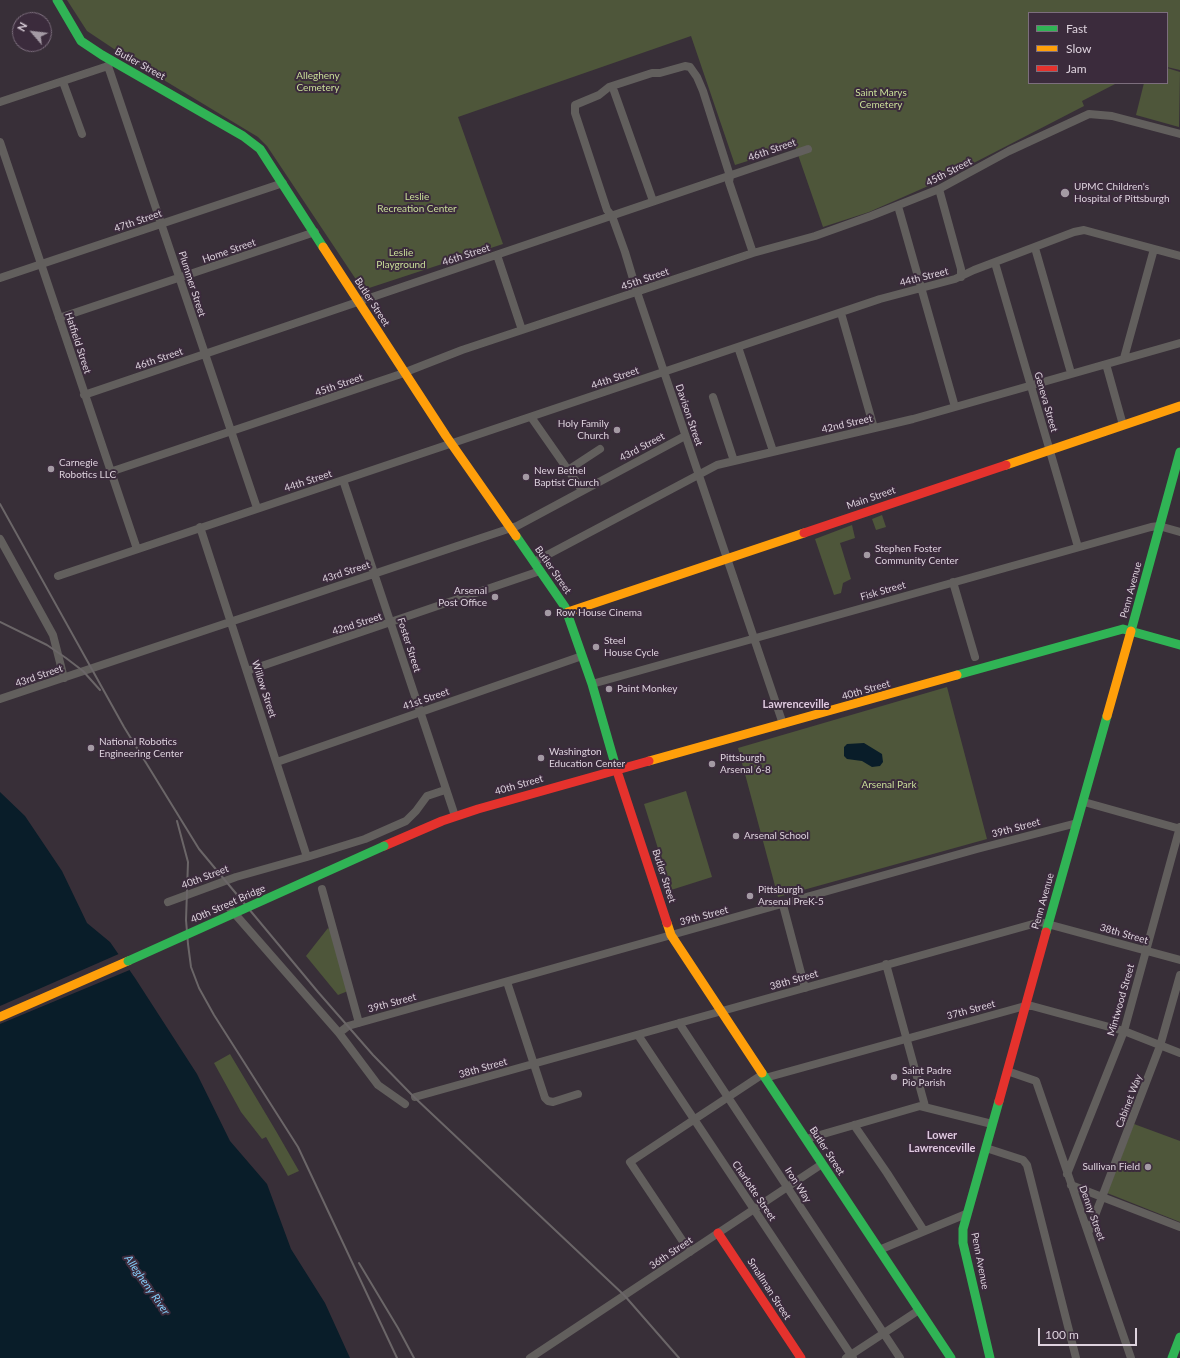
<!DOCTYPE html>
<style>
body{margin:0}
#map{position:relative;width:1180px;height:1358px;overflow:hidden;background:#382f38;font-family:Lato,sans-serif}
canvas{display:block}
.legend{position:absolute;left:1028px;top:12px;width:140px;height:72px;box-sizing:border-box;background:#3b2b3c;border:1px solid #7c6e7d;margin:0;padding:5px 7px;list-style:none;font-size:12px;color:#ded3de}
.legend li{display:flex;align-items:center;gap:8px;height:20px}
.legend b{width:20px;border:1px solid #7c6e7d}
.north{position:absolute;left:12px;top:12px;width:40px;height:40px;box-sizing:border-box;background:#3b2b3c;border:1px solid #7c6e7d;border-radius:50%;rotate:298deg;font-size:11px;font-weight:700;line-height:16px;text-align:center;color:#ded3de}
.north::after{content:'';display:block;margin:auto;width:14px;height:18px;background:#a49aa4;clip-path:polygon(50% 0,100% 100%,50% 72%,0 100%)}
.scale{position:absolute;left:1038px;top:1328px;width:99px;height:18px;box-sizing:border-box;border:2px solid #ded3de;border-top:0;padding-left:5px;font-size:12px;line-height:14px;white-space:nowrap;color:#ded3de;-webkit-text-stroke:3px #3b2b3c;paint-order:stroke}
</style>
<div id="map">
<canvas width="1180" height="1358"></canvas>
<ul class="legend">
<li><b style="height:5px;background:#30b455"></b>Fast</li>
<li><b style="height:5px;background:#ff9f0a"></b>Slow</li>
<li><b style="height:5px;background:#e5322d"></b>Jam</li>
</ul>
<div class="north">N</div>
<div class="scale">100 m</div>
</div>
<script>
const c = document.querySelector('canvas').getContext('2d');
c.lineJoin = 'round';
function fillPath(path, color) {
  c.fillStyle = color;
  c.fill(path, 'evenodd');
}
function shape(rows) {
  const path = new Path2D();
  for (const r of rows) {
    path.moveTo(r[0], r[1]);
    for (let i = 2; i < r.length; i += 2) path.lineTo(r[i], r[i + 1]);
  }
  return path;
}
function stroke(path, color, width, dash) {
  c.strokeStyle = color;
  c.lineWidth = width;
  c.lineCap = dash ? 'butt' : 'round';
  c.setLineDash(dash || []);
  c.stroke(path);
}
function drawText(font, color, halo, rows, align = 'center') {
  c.font = font + ' Lato,sans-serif';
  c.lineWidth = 4;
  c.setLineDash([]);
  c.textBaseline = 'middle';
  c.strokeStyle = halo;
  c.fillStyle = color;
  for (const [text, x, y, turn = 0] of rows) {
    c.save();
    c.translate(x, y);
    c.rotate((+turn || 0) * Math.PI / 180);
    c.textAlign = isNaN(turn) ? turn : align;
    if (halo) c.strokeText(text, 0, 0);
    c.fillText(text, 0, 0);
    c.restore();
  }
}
fillPath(shape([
 [67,0,1180,0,1180,70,1167,67,1167,13,1029,13,1029,83,1117,83,1082,101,1084,106,935,183,869,212,823,227,795,146,735,165,691,36,458,117,503,244,363,290,267,146,258,137,129,59,87,31],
 [1167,68,1180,72,1179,127,1136,115,1144,83,1167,83],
 [882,515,886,527,876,530,872,519],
 [852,525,855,538,840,543,851,579,843,583,841,593,834,595,815,539],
 [947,687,987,839,778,897,738,748],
 [686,791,712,877,671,890,644,804],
 [328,928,332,932,348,991,338,995,306,956],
 [230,1054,276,1131,299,1171,288,1176,266,1137,262,1139,241,1112,214,1063],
 [1134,1124,1180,1141,1180,1222,1107,1193]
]), '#4e563a');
fillPath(shape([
 [864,743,882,754,883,762,880,766,872,767,862,761,847,759,844,756,844,747,847,744],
 [0,792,25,816,62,871,87,923,110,942,135,978,197,1074,230,1141,267,1184,291,1249,325,1303,350,1358,0,1358]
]), '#091d29');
fillPath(shape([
 [121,953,132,969,0,1024,0,1006]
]), '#382f38');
stroke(shape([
 [108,66,257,508],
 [63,82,82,134],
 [614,91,653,201],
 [0,102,108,66,111,61],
 [0,142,137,549],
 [939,189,961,269,961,277],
 [898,206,955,407],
 [1035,248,1071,373],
 [753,253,729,182,730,176,703,91,697,77,690,67,685,66,660,73,652,73,609,87,599,95,575,105,575,113,607,210,612,216,625,252,637,292,783,724],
 [497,255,522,330],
 [995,263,1078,547],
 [0,278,283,183],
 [841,313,874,428],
 [59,318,315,232],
 [738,347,773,451],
 [1124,358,1154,249],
 [1106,364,1123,425],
 [84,395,808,149],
 [713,397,734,461],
 [531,417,582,490],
 [568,470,600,449],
 [110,472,398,375,462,350,753,253,815,236,871,216,939,189,1009,151,1089,114,1112,116,1180,134],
 [343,480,455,816],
 [200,527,307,857],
 [0,539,53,635,64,678],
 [534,562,717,465,913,419,1180,343],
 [58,576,880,299,955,279,974,270,1074,232,1084,230,1180,256],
 [953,582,975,657],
 [247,671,540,571],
 [592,684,1151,527,1159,526,1180,532],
 [0,699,517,526,685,436],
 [277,762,582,656],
 [1084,802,1180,829],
 [322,889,359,1023],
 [168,902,236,877,307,857,365,839,406,821,416,811,427,796,445,790],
 [783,905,805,988],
 [228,906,339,1033,378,1085,405,1104],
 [886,964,925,1106],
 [507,982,545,1098,548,1101,553,1102,578,1094],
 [679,1023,900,1358],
 [339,1033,348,1026,977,849,1077,823],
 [638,1035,853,1358],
 [1007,1071,1036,1081,1131,1358],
 [765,1078,1025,1006,1032,1006,1124,1031,1180,1053],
 [415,1097,1040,922,1180,960],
 [854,1125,887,1173,924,1231],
 [806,1139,920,1106,992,1124],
 [986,1148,1023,1160,1027,1165,1076,1358],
 [1067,1174,1124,1031,1180,827],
 [1071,1185,1180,1227],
 [1089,1231,1160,1046,1180,975],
 [879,1250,966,1214],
 [690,1252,630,1162,763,1074],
 [530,1358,822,1164],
 [846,1358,919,1310]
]), '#625f5d', 8);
stroke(shape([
 [57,0,81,41,102,55,243,136,260,149,323,247],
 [516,536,565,607,592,684,617,771],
 [1131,631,1180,452],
 [957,675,1123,629,1180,645],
 [1046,932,1107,716],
 [762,1073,951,1358],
 [990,1358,963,1243,963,1229,999,1101],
 [1172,1358,1180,1337]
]), '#30b455', 9);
stroke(shape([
 [323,247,446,436,516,536],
 [1006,465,1180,406],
 [568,612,804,533],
 [1107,716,1131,631],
 [649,761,957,675],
 [667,923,671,935,762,1073],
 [0,1017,128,961]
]), '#ff9f0a', 9);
stroke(shape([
 [804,533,1006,465],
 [617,771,667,923],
 [384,846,442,821,478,809,649,761],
 [999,1101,1046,932],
 [718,1233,801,1358]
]), '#e5322d', 9);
stroke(shape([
 [0,504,124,727,199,849,318,992,373,1055,414,1097,624,1295,679,1358],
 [0,622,47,645,66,658,83,671,100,690],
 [177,821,188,862,186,920,188,944,191,967,199,988,214,1015,298,1147,397,1358],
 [359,1263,398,1328,414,1358]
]), '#6b6668', 2);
stroke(shape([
 [128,961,384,846]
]), '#30b455', 9);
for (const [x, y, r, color] of [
 [1065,193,5,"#a49aa4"],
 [617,430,4,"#a49aa4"],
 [51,469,4,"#a49aa4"],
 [526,477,4,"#a49aa4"],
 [867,555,4,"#a49aa4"],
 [495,597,4,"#a49aa4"],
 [548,613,4,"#a49aa4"],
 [596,647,4,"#a49aa4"],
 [609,689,4,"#a49aa4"],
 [91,748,4,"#a49aa4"],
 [541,758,4,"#a49aa4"],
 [712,764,4,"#a49aa4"],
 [736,836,4,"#a49aa4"],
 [750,896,4,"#a49aa4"],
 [894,1077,4,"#a49aa4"],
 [1148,1167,4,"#a49aa4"]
]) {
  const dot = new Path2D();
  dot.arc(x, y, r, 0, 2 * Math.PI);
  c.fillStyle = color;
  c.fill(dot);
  stroke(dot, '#3b2b3c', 1.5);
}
drawText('10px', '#ded3de', '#3b2b3c', [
 ["Butler Street",140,64,29],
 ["46th Street",772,150,-19],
 ["45th Street",949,172,-27],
 ["47th Street",138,221,-19],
 ["Home Street",229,251,-19],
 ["46th Street",466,255,-18],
 ["44th Street",924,277,-14],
 ["45th Street",645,279,-19],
 ["Plummer Street",192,284,72],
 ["Butler Street",372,302,57],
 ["Hatfield Street",78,343,72],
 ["46th Street",159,359,-19],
 ["44th Street",615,378,-19],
 ["45th Street",339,385,-19],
 ["Geneva Street",1046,402,74],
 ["Davison Street",689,415,71],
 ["42nd Street",847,424,-13],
 ["43rd Street",642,447,-28],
 ["44th Street",308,481,-18],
 ["Main Street",871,498,-19],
 ["Butler Street",553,570,55],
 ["43rd Street",346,572,-18],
 ["Penn Avenue",1131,590,-75],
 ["Fisk Street",883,591,-16],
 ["42nd Street",357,624,-18],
 ["Foster Street",409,645,72],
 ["43rd Street",39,676,-19],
 ["Willow Street",264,689,72],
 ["40th Street",866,690,-16],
 ["41st Street",426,699,-19],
 ["40th Street",519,785,-16],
 ["39th Street",1016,828,-15],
 ["Butler Street",664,876,72],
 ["40th Street",205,877,-21],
 ["Penn Avenue",1043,901,-74],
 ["40th Street Bridge",228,904,-24],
 ["39th Street",704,916,-15],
 ["38th Street",1124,934,16],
 ["38th Street",794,980,-16],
 ["Mintwood Street",1121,1000,-74],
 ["39th Street",392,1003,-15],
 ["37th Street",971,1010,-15],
 ["38th Street",483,1068,-16],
 ["Cabinet Way",1129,1101,-69],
 ["Butler Street",827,1151,57],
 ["Iron Way",798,1185,57],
 ["Charlotte Street",754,1191,56],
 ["Denny Street",1092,1213,70],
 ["36th Street",671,1253,-34],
 ["Penn Avenue",980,1261,79],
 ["Smallman Street",769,1289,57]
]);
drawText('10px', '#cadf99', '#3b2b3c', [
 ["Allegheny",318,76],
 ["Cemetery",318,88],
 ["Saint Marys",881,93],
 ["Cemetery",881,105],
 ["Leslie",417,197],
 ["Recreation Center",417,209],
 ["Leslie",401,253],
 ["Playground",401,265],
 ["Arsenal Park",889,785]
]);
drawText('10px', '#ded3de', '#3b2b3c', [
 ["UPMC Children's",1074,187],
 ["Hospital of Pittsburgh",1074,199],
 ["Holy Family",609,424,"right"],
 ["Church",609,436,"right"],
 ["Carnegie",59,463],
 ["Robotics LLC",59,475],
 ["New Bethel",534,471],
 ["Baptist Church",534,483],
 ["Stephen Foster",875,549],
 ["Community Center",875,561],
 ["Arsenal",487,591,"right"],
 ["Post Office",487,603,"right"],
 ["Row House Cinema",556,613],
 ["Steel",604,641],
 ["House Cycle",604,653],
 ["Paint Monkey",617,689],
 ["National Robotics",99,742],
 ["Engineering Center",99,754],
 ["Washington",549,752],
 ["Education Center",549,764],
 ["Pittsburgh",720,758],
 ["Arsenal 6-8",720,770],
 ["Arsenal School",744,836],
 ["Pittsburgh",758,890],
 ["Arsenal PreK-5",758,902],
 ["Saint Padre",902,1071],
 ["Pio Parish",902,1083],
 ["Sullivan Field",1140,1167,"right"]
], 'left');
drawText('bold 11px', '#dec8df', '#3b2b3c', [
 ["Lawrenceville",796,704],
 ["Lower",942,1135],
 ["Lawrenceville",942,1148]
]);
drawText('italic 11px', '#84ccf8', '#3b2b3c', [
 ["Allegheny River",147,1285,55]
]);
</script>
